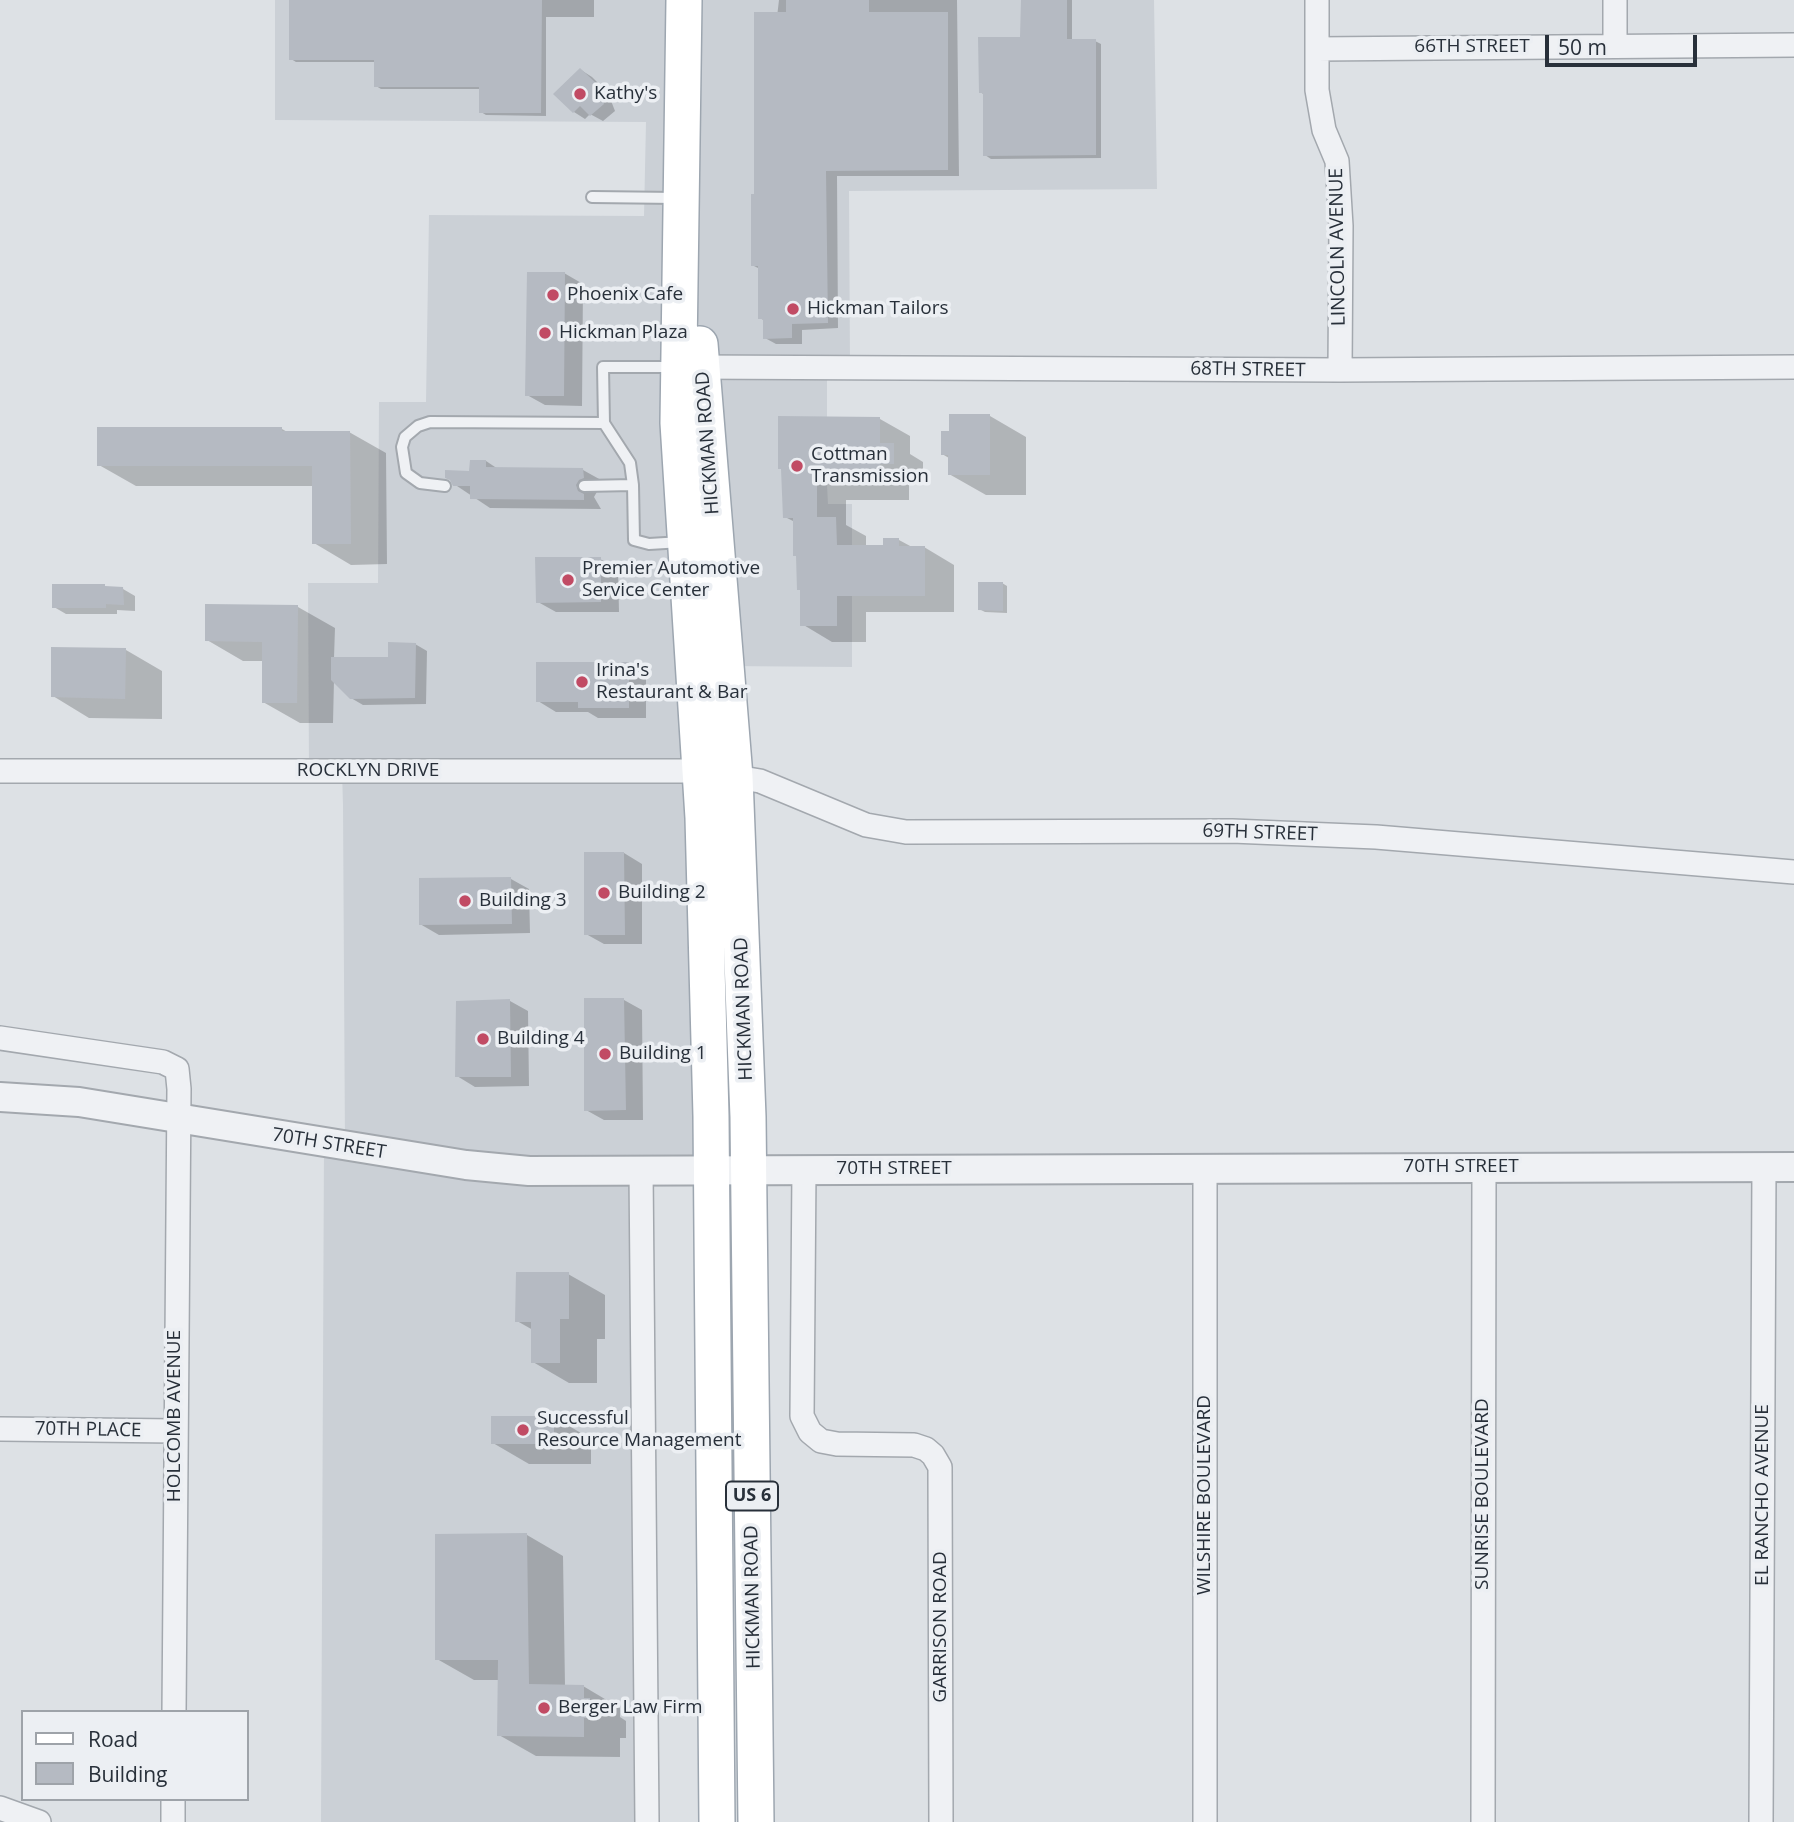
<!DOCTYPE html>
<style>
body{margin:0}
#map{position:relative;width:1794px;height:1822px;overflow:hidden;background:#dde1e5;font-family:"Open Sans",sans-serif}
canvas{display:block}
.legend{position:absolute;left:21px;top:1710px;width:228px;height:91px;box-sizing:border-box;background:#eceff3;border:2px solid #9ea3a9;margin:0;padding:9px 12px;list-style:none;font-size:21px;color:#28303a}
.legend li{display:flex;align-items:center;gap:14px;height:35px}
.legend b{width:35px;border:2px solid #9ea3a9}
.scale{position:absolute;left:1545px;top:35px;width:152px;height:32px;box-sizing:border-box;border:4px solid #28303a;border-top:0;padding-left:9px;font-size:21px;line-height:24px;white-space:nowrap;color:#28303a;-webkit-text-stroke:5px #eceff3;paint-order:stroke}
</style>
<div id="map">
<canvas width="1794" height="1822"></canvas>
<ul class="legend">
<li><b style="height:9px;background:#fff"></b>Road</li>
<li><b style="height:19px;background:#b5bac2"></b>Building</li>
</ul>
<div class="scale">50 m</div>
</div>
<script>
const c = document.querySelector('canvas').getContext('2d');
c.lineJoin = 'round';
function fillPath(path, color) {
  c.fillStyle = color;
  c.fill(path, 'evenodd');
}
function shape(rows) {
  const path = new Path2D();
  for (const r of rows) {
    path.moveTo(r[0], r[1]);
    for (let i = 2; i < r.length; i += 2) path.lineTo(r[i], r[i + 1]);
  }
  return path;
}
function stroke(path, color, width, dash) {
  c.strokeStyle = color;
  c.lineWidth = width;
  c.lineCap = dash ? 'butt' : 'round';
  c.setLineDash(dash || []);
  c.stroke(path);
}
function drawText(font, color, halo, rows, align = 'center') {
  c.font = font + ' "Open Sans",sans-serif';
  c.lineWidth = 7;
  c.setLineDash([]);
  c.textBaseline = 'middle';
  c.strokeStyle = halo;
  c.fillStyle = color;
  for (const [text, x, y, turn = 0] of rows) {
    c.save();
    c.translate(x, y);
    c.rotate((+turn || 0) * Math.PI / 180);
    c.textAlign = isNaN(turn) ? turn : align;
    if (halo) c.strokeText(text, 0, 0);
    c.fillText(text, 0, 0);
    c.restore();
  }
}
fillPath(shape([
 [275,0,1154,0,1157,189,849,191,850,368,827,369,827,484,828,504,852,504,852,667,725,666,695,281,711,1170,641,1170,647,1822,321,1822,324,1143,345,1146,343,805,342,771,309,771,308,583,378,583,379,402,426,402,429,215,644,216,646,122,275,120]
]), '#cbd0d6');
fillPath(shape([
 [291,0,594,0,594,17,546,17,546,116,486,115,481,112,481,89,381,89,376,86,376,62,296,62,291,59],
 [779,0,957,0,959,176,837,176,838,328,802,330,802,344,776,344,765,338,765,321,760,318,760,269,752,265,756,195],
 [1022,0,1072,0,1072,41,1095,41,1101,44,1101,158,991,159,985,155,985,95,980,92,1022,39],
 [581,70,592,77,608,93,615,111,603,121,590,114,585,119,574,112],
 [564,273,583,284,582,406,545,405,527,395],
 [990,416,1026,437,1026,495,986,495,949,474,949,458,942,454,951,433],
 [880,419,910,436,910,454,923,462,923,480,909,480,909,500,846,500,846,525,866,536,866,547,885,547,899,540,912,547,924,547,954,565,954,612,866,612,866,642,832,642,802,624,802,591,795,522,785,517],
 [282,429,289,433,349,432,386,453,387,564,351,565,314,543,314,486,136,486,99,465],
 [486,461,498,469,583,470,601,480,601,488,598,490,594,497,601,509,490,508,454,484],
 [600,559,618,569,619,612,556,612,538,602],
 [1002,583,1007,586,1007,613,985,612,979,609],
 [109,588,123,589,135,596,135,611,117,610,117,614,66,614,54,607],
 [298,607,335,628,334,658,390,659,415,644,427,651,426,704,363,705,351,698,334,680,333,723,300,723,263,702,264,661,243,661,207,640],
 [126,650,162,671,162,719,89,718,53,696],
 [628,664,646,674,646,718,598,718,588,712,556,712,538,701],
 [624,853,642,864,642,944,604,944,586,934],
 [511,879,529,889,530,933,439,935,420,924],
 [624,1000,642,1010,643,1120,604,1120,586,1110],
 [510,1001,528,1011,529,1086,475,1087,457,1076,458,1002],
 [568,1274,605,1295,605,1339,597,1339,597,1383,569,1383,533,1362,533,1330,517,1321],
 [554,1417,591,1439,591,1464,529,1464,493,1443],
 [527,1535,563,1556,565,1686,583,1686,620,1708,620,1717,626,1721,626,1738,620,1738,620,1757,536,1756,499,1735,499,1680,474,1680,437,1659]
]), '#0003');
fillPath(shape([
 [289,0,542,0,541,113,479,113,479,87,374,87,374,60,289,60],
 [786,0,869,0,869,12,948,12,948,170,826,171,828,323,792,324,792,338,763,339,763,319,758,319,758,266,751,266,751,194,754,194,754,12,786,12],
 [1021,0,1067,0,1067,39,1096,39,1096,155,983,156,983,93,979,93,978,37,1020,37],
 [580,68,597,84,604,104,590,116,580,106,573,113,553,94],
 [527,272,565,272,564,396,525,396],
 [949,414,990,414,990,475,948,475,948,455,941,455,941,431,949,431],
 [778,416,880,417,880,443,894,443,894,464,880,464,880,484,817,484,817,517,836,517,837,545,883,545,883,538,899,538,899,546,925,546,925,596,837,596,837,626,800,626,800,590,797,590,796,556,793,556,793,518,783,518,781,469,778,469],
 [97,427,282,427,282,431,350,431,351,544,312,544,312,466,97,466],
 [470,460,486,460,486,467,583,468,584,478,579,480,576,485,578,491,584,494,584,500,470,499,470,486,453,486,450,480,445,478,445,470,469,471],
 [535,557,601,557,601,602,536,603],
 [978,582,1003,582,1003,611,978,610],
 [52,584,105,584,105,586,123,587,124,605,106,604,106,608,52,608],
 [205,604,298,605,297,703,262,703,262,642,205,641],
 [388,642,416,643,415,698,350,699,331,680,331,657,388,657],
 [51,647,126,648,125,699,51,697],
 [536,662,629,662,629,708,578,708,578,702,536,702],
 [584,852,624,852,625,935,584,935],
 [511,877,512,924,419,925,419,878],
 [584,998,624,998,626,1110,584,1111],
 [510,999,511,1077,455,1077,456,1001],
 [516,1272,569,1272,569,1319,560,1319,560,1363,531,1363,531,1322,515,1322],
 [491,1416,554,1416,554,1444,491,1444],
 [527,1533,529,1684,584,1685,584,1698,590,1698,590,1718,584,1718,584,1737,497,1736,498,1660,435,1660,435,1534]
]), '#b5bac2');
const service = shape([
 [592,197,677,198],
 [673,367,603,367,604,423,630,463,633,485,634,540,649,544,682,542],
 [445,486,420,483,406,473,402,447,405,437,418,426,430,422,604,423],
 [584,486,633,485]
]);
const minor = shape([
 [1317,0,1317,90,1324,130,1337,161,1341,226,1340,370],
 [1615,0,1615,46],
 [1317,49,1794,45],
 [690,367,1340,370,1794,367],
 [0,771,700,771,760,781,866,825,906,832,1232,831,1376,837,1794,872],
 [0,1038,163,1062,177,1069,179,1089,174,1712],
 [1205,1168,1205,1822],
 [804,1169,802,1416,810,1432,821,1441,837,1444,914,1445,926,1449,933,1455,940,1467,941,1822],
 [641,1170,647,1822],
 [0,1429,175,1431],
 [0,1808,39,1822],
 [173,1822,173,1799],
 [1483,1822,1484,1167],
 [1761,1822,1764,1167]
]);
const tertiary = shape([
 [0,1097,79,1102,466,1165,529,1171,1794,1167]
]);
const primary = shape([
 [684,0,678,423,703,818,711,1116,717,1822],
 [700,344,735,777,748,1117,756,1822]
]);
stroke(service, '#a3a8ae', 14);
stroke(minor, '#a3a8ae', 26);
stroke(tertiary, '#a3a8ae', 32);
stroke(primary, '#9da6b0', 38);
stroke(service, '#eff1f4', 10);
stroke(minor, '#eff1f4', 23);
stroke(tertiary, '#eff1f4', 28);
stroke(primary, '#fff', 35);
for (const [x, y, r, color] of [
 [580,94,7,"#c14b64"],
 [553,295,7,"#c14b64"],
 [793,309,7,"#c14b64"],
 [545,333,7,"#c14b64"],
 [797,466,7,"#c14b64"],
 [568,580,7,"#c14b64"],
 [582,682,7,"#c14b64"],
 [604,893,7,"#c14b64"],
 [465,901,7,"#c14b64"],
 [483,1039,7,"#c14b64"],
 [605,1054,7,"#c14b64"],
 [523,1430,7,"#c14b64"],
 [544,1708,7,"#c14b64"]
]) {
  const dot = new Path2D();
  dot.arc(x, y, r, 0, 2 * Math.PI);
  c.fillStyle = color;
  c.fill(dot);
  stroke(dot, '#eceff3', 2.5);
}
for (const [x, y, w] of [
 [752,1496,52]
]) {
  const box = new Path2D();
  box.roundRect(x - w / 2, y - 14.5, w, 29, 5);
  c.fillStyle = '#eceff3';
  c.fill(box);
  stroke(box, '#28303a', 2);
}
drawText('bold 18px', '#28303a', null, [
 ["US 6",752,1496]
]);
drawText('19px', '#28303a', '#eceff3', [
 ["66TH STREET",1472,47],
 ["LINCOLN AVENUE",1338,247,-91],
 ["68TH STREET",1248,370,1],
 ["HICKMAN ROAD",708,443,-94],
 ["ROCKLYN DRIVE",368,771],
 ["69TH STREET",1260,833,2],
 ["HICKMAN ROAD",744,1009,-92],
 ["70TH STREET",329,1144,9],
 ["70TH STREET",1461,1167],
 ["70TH STREET",894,1169],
 ["HOLCOMB AVENUE",175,1416,-90],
 ["70TH PLACE",88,1430,1],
 ["SUNRISE BOULEVARD",1483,1494,-90],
 ["WILSHIRE BOULEVARD",1205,1495,-90],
 ["EL RANCHO AVENUE",1763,1495,-90],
 ["HICKMAN ROAD",753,1597,-91],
 ["GARRISON ROAD",941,1627,-90]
]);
drawText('19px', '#28303a', '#eceff3', [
 ["Kathy's",594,94],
 ["Phoenix Cafe",567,295],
 ["Hickman Tailors",807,309],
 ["Hickman Plaza",559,333],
 ["Cottman",811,455],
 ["Transmission",811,477],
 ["Premier Automotive",582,569],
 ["Service Center",582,591],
 ["Irina's",596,671],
 ["Restaurant & Bar",596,693],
 ["Building 2",618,893],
 ["Building 3",479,901],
 ["Building 4",497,1039],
 ["Building 1",619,1054],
 ["Successful",537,1419],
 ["Resource Management",537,1441],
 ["Berger Law Firm",558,1708]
], 'left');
</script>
